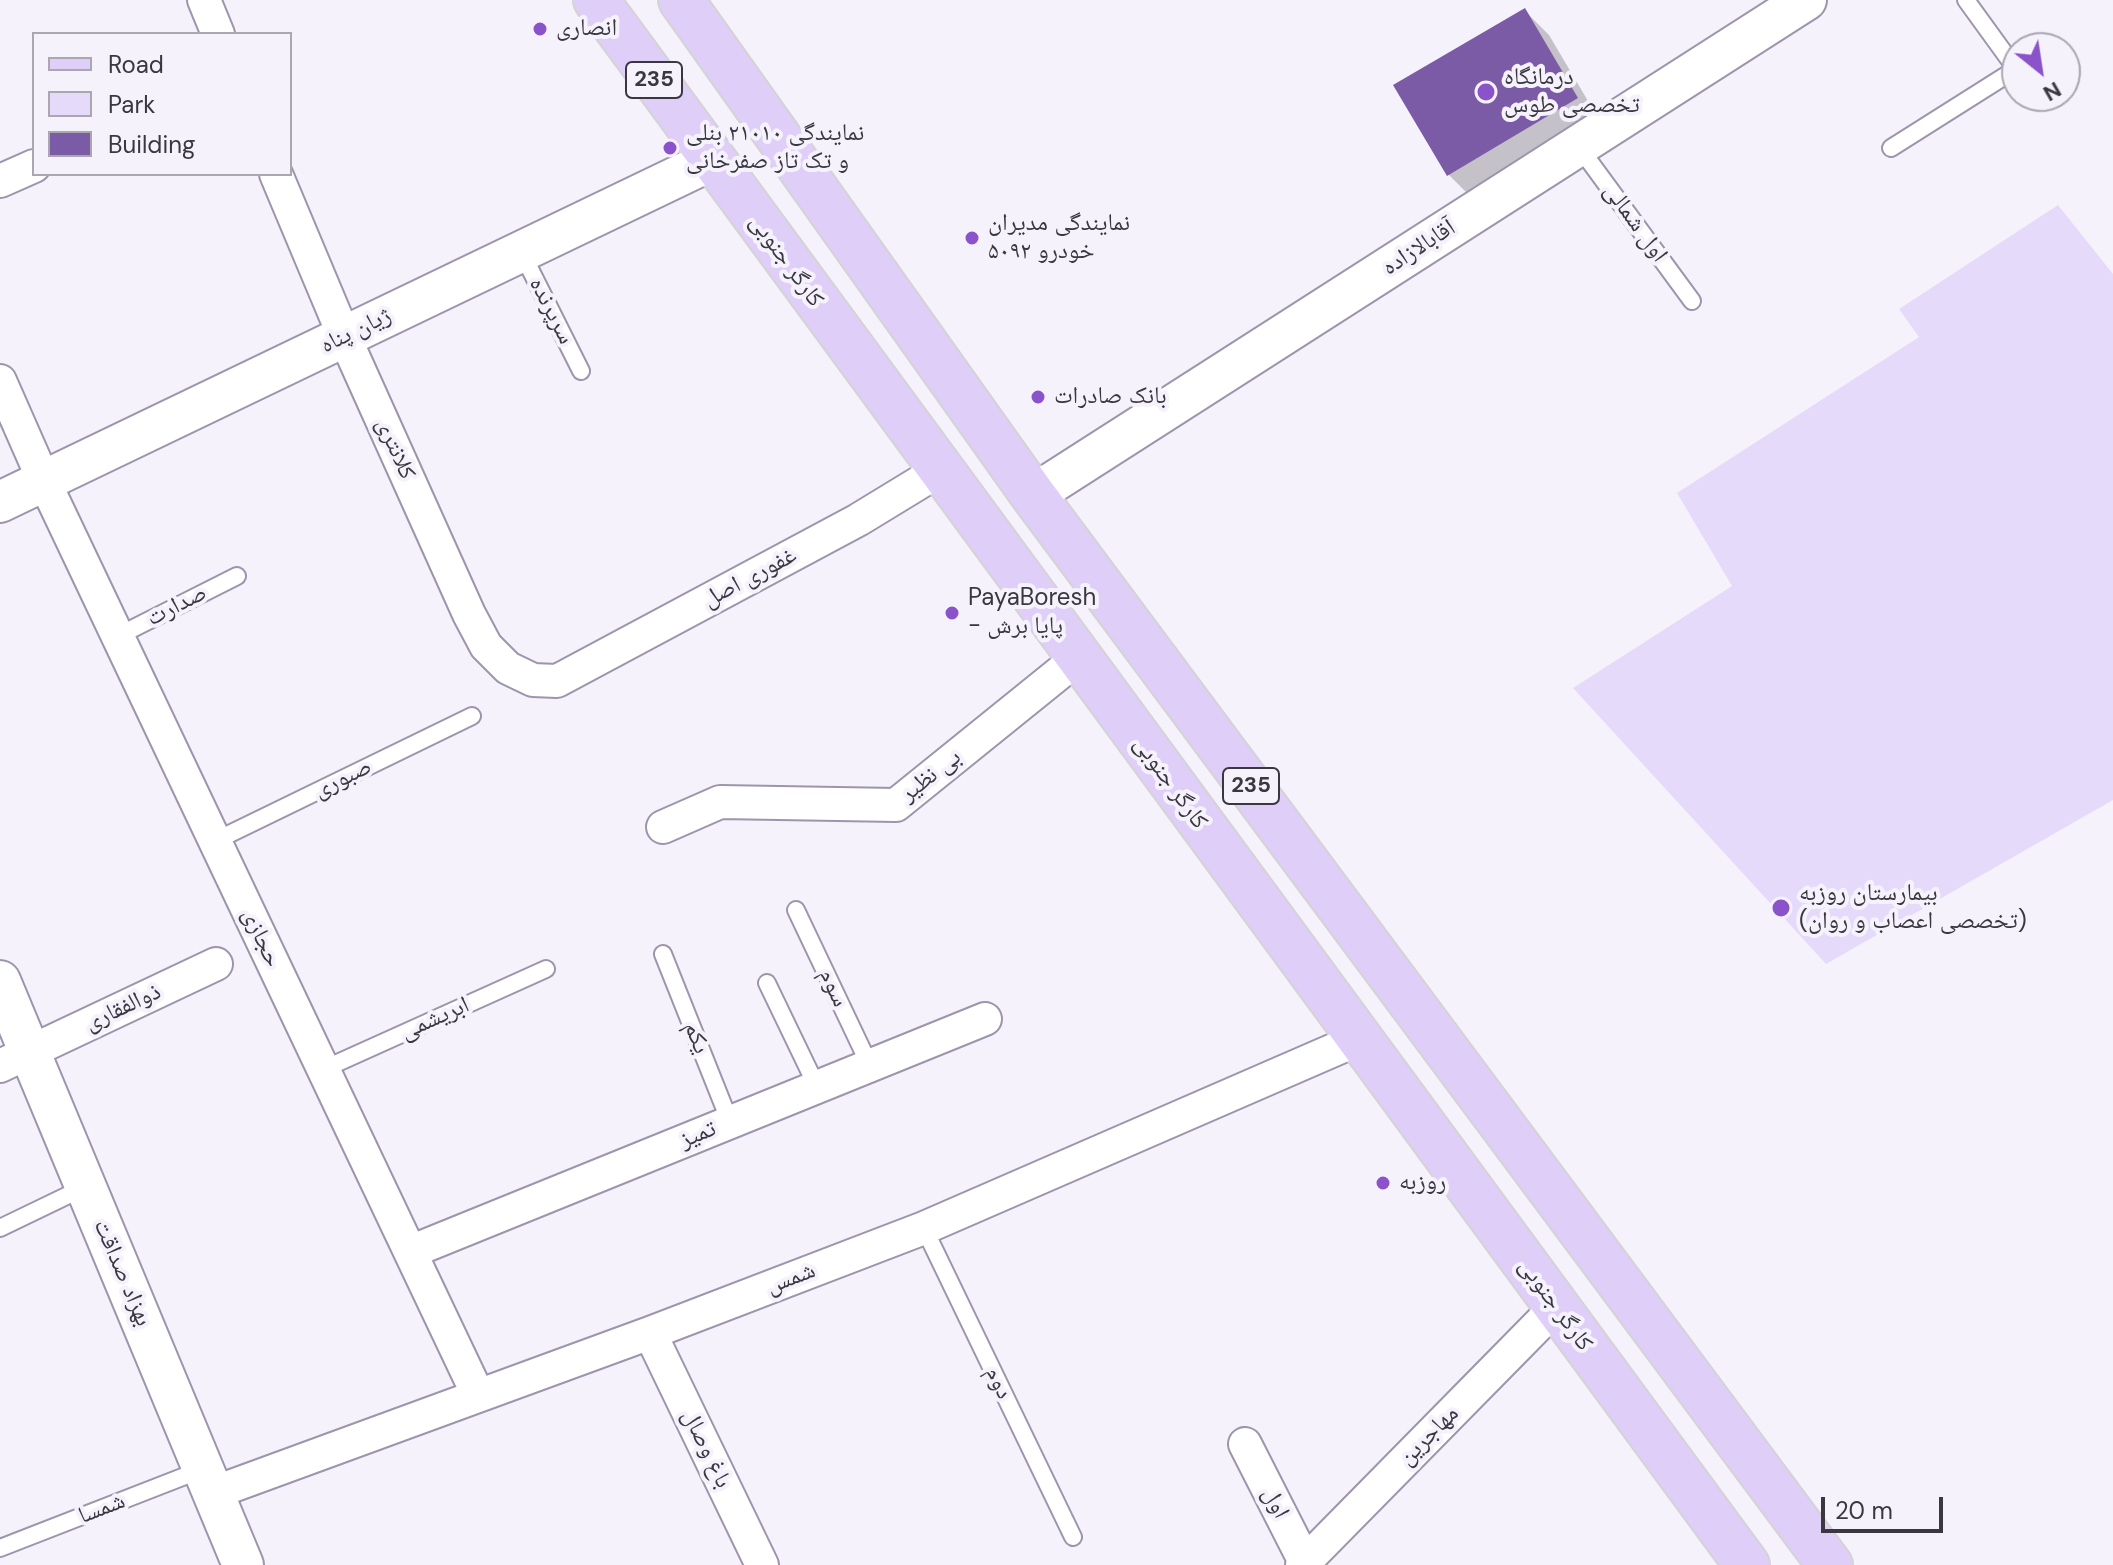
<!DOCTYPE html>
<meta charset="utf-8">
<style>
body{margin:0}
#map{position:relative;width:2113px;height:1565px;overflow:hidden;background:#f6f2fc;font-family:"DM Sans",sans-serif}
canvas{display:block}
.legend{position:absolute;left:32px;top:32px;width:260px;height:144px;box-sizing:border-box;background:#f6f2fc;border:2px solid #aba7b1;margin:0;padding:10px 14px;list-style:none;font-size:24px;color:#3b3740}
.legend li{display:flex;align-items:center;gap:16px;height:40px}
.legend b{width:40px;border:2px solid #aba7b1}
.north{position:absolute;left:2001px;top:32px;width:80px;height:80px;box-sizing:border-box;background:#f6f2fc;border:2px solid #aba7b1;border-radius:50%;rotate:150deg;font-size:22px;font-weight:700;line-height:32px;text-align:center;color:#3b3740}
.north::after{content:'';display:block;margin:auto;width:28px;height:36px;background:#8b53ca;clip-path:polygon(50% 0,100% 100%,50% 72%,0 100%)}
.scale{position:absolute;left:1821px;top:1497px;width:122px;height:36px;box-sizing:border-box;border:4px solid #3b3740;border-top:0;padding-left:10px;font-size:24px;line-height:28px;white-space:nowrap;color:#3b3740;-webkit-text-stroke:6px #f6f2fc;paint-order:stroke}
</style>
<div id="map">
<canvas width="2113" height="1565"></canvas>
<ul class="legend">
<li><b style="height:10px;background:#dfcef8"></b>Road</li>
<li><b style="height:22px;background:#e6dafa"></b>Park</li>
<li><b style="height:22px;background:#7b5ba6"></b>Building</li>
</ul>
<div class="north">N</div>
<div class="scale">20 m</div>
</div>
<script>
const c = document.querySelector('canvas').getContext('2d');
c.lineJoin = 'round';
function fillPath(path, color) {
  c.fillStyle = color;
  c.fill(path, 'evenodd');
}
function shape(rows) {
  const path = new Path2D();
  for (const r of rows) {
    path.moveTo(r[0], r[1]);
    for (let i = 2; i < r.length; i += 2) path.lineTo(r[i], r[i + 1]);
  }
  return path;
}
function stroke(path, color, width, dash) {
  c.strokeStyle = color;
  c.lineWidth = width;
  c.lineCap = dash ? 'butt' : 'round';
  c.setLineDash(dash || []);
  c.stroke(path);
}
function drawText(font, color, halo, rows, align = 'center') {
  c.font = font + ' "DM Sans","Noto Naskh Arabic",sans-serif';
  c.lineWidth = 8;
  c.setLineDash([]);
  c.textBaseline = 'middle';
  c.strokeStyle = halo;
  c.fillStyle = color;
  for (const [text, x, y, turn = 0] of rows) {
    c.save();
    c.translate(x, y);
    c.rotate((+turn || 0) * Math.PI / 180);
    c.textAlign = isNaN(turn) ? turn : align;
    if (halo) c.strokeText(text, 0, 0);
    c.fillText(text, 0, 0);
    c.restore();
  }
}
fillPath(shape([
 [2058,205,2113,274,2113,800,1826,964,1573,688,1732,586,1677,493,1919,337,1899,309]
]), '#e6dafa');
fillPath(shape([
 [1524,10,1549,35,1601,123,1473,199,1448,174]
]), '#0003');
fillPath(shape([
 [1525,8,1578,98,1447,176,1393,85]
]), '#7b5ba6');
const service = shape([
 [1579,147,1692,301],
 [1891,148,2016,69,1966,0],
 [521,251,581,371],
 [118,636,237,576],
 [215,841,472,716],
 [796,910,870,1066],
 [663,954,730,1122],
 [767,983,817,1087],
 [324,1069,546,969],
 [0,1228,85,1187],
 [924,1228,1073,1537],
 [0,1548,203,1469]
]);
const minor = shape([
 [204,0,218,34],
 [276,174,344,336,469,614,486,646,508,668,533,680,557,681,858,520,940,470],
 [0,181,34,166],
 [0,381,44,481,478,1395],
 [663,827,720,802,896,805,1078,658],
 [0,1066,216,964],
 [410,1252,985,1019],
 [650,1333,762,1565],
 [1245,1444,1305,1562],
 [213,1493,650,1333,924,1228,1359,1039],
 [1302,1565,1556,1307]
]);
const tertiary = shape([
 [1033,495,1806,0],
 [0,502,712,160],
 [0,981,243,1565]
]);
const primary = shape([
 [596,0,1747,1565],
 [681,0,1033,495,1830,1565]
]);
stroke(service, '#9d95ab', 20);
stroke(minor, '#9d95ab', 36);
stroke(tertiary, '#9d95ab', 44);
stroke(primary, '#d4d3d5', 48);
stroke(service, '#fff', 16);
stroke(minor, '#fff', 32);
stroke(tertiary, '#fff', 40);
stroke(primary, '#dfcef8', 44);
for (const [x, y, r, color] of [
 [540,29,8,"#8b53ca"],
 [1486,92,10,"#8b53ca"],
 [670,148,8,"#8b53ca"],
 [972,238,8,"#8b53ca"],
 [1038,397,8,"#8b53ca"],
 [952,613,8,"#8b53ca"],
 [1781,908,10,"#8b53ca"],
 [1383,1183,8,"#8b53ca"]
]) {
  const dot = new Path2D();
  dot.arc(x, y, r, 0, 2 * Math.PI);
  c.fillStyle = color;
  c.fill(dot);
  stroke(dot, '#f6f2fc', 3);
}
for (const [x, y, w] of [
 [654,80,56],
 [1251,786,56]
]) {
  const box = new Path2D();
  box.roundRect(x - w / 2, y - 18, w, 36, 6);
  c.fillStyle = '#f6f2fc';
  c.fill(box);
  stroke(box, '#3b3740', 2);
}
drawText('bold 22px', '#3b3740', null, [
 ["235",654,80],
 ["235",1251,786]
]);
drawText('24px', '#3b3740', '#f6f2fc', [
 ["انصاری",556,29],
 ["درمانگاه",1504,78],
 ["تخصصی طوس",1504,106],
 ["نمایندگی ۲۱۰۱۰ بنلی",686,134],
 ["و تک تاز صفرخانی",686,162],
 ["نمایندگی مدیران",988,224],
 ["خودرو ۵۰۹۲",988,252],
 ["بانک صادرات",1054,397],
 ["PayaBoresh",968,599],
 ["- پایا برش",968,627],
 ["بیمارستان روزبه",1799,894],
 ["(تخصصی اعصاب و روان)",1799,922],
 ["روزبه",1399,1183]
], 'left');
drawText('24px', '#3b3740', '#f6f2fc', [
 ["اول شمالی",1635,223,54],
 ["آقابالازاده",1419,248,-33],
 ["کارگر جنوبی",786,261,54],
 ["سرپرنده",551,311,63],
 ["ژیان پناه",356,331,-26],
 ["کلانتری",395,449,66],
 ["غفوری اصل",750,578,-28],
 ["صدارت",177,606,-27],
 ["بی نظیر",931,776,-38],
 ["صبوری",343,779,-26],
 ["کارگر جنوبی",1170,783,54],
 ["حجازی",261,938,65],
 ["سوم",833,988,65],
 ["ذوالفقاری",123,1008,-25],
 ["ابریشمی",435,1019,-24],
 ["یکم",696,1038,68],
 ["تمیز",698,1135,-22],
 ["بهزاد صداقت",122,1273,67],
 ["شمس",791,1279,-21],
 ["کارگر جنوبی",1555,1305,54],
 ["دوم",998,1383,64],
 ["مهاجرین",1429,1436,-45],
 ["باغ وصال",706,1449,64],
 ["اول",1275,1503,63],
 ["شمسا",102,1509,-21]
]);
</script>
